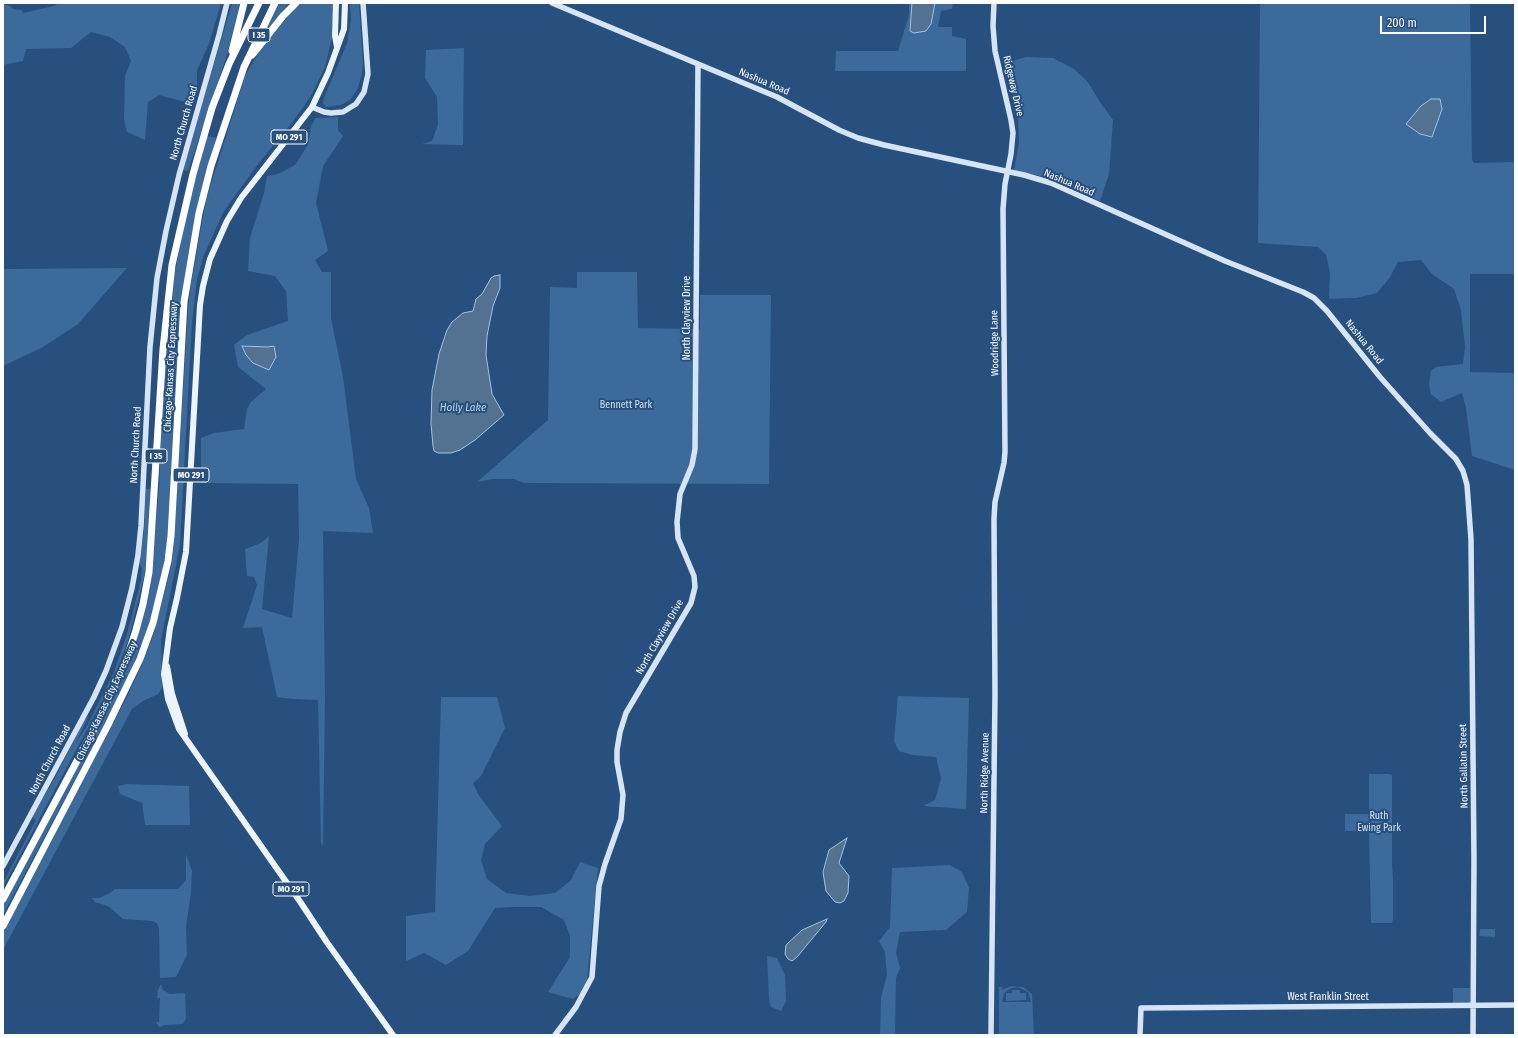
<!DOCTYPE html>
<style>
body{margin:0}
#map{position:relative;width:1518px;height:1038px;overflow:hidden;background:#27507e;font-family:"Fira Sans Condensed",sans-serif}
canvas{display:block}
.frame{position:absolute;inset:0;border:4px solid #fff;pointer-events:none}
.scale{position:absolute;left:1380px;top:16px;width:106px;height:18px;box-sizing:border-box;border:2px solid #fff;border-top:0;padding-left:5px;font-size:12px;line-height:14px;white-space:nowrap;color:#fff;-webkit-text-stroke:3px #27507e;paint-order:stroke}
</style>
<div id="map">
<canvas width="1518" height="1038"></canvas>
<div class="frame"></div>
<div class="scale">200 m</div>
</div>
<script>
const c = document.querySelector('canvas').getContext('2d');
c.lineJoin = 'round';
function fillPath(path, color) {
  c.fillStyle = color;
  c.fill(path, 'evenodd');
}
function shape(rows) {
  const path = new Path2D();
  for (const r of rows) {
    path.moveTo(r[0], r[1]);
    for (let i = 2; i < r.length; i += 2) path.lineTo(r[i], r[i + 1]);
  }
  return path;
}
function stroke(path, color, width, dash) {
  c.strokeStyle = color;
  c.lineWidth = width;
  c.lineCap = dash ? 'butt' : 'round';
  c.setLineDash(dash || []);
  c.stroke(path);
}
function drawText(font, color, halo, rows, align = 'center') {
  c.font = font + ' "Fira Sans Condensed",sans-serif';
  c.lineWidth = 4;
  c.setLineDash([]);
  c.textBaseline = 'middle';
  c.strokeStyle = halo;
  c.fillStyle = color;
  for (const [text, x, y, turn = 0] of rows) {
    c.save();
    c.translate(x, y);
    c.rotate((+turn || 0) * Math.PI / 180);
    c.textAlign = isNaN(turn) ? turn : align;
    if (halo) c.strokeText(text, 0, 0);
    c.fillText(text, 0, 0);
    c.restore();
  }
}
fillPath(shape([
 [3,3,4,3,5,5,10,6,13,9,22,10,23,13,54,6,60,3,221,3,209,44,197,70,197,86,188,103,159,95,148,102,145,140,127,132,124,119,125,76,131,61,125,47,110,37,91,32,71,48,26,49,23,61,3,65],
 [232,3,240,3,226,58,188,171,183,170],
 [280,3,289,3,261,38,270,20],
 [302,3,334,3,332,38,325,67,311,96,294,120,258,164,224,211,204,255,197,279,192,321,180,545,161,640,162,688,158,694,143,701,132,709,3,950,3,931,127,697,144,660,154,633,171,567,174,542,188,309,191,284,206,200,245,76,261,49,290,14],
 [350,3,359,3,363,64,362,74,357,90,350,100,341,105,326,107,323,103,324,98,347,43,351,19],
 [909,3,912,3,912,14,929,27,935,3,953,3,952,9,941,11,938,27,952,27,952,36,966,39,966,71,835,71,836,51,898,51,909,15],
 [1260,3,1470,3,1472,160,1474,163,1515,162,1515,274,1470,274,1470,372,1515,373,1515,470,1472,456,1466,408,1462,393,1441,402,1431,394,1429,384,1431,371,1436,367,1463,364,1465,347,1461,310,1454,289,1432,274,1421,260,1398,262,1390,277,1377,293,1356,298,1329,299,1330,273,1326,255,1318,247,1258,243],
 [464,48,463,145,422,144,432,141,438,125,437,97,425,78,426,50],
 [1026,57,1053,58,1074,69,1087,81,1100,102,1113,120,1109,174,1100,201,1049,178,1014,170,1019,142,1018,119,1005,63],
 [338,117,338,130,343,136,323,166,316,203,328,251,315,260,322,272,331,272,331,318,343,377,356,479,369,508,373,533,323,531,325,698,323,846,321,842,318,700,293,699,277,697,262,627,243,628,257,585,254,577,247,576,245,549,261,543,269,536,262,609,292,618,299,539,298,484,201,483,201,438,214,433,244,429,247,409,251,402,266,389,238,367,234,345,247,335,288,321,286,291,275,276,248,271,250,238,264,193,267,176,278,174,295,165,308,145,311,127,315,118],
 [207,136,216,138,200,199,187,265,167,545,159,587,148,628,123,689,3,915,3,904,75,770,123,675,153,559,159,487,164,372,175,272,190,196],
 [127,268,78,324,43,347,3,366,3,269],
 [577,272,637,272,638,328,700,329,700,295,771,295,769,484,524,483,514,479,493,479,477,482,548,420,550,287,577,288],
 [146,489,151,489,149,542,144,577,128,641,114,679,3,887,3,883,36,820,32,817,57,774,85,719,88,717,76,743,88,724,114,672,127,634,141,580,142,568,139,563,144,531],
 [898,696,969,698,966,809,923,806,935,800,941,778,936,757,912,755,899,751,894,741],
 [441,697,497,697,505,728,481,776,473,783,478,794,502,826,485,844,481,860,487,879,506,893,530,896,555,893,571,880,580,862,598,868,586,990,573,999,548,992,570,957,570,936,564,920,541,907,513,907,495,908,468,951,446,965,424,953,406,961,406,916,435,912],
 [1369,774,1388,774,1392,775,1392,865,1393,879,1393,919,1392,923,1371,923,1369,831,1345,831,1345,814,1369,814],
 [127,784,189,786,190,825,145,825,142,803,120,794,118,786],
 [186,854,192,871,191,892,186,927,187,955,176,977,160,978,159,929,157,923,152,921,123,919,108,906,95,902,92,898,99,898,110,893,115,889,178,889,186,880],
 [950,865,962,872,969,888,967,912,946,930,900,932,896,953,900,968,896,978,895,1035,880,1035,881,998,887,975,885,952,879,941,890,927,892,868],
 [1480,929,1495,929,1495,937,1479,936],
 [767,956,777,958,785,975,786,1001,781,1011,771,1007,769,1000],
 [161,984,163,990,170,994,185,993,186,1018,183,1024,165,1025,159,1027,156,1022,159,1022,160,998,157,998,158,990],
 [1011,986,1023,987,1032,994,1034,1035,999,1035,999,987,1002,987,1002,990],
 [1018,987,1028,992,1031,1002,1002,1002,1004,994,1008,990,1012,988],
 [1453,988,1470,988,1470,1003,1453,1003],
 [1012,990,1020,990,1020,993,1026,993,1026,1000,1006,1001,1006,993,1012,993]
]), '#3b6a9b');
const water = shape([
 [912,3,935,3,931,24,926,31,914,33,910,31,912,3],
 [1431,99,1440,99,1442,109,1432,137,1420,134,1406,124,1421,106,1431,99],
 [500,275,500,288,493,306,487,336,486,355,492,394,504,415,475,440,460,450,451,453,438,453,434,451,433,446,431,424,432,390,439,354,447,330,452,322,463,313,473,311,476,299,482,294,491,278,494,276,500,275],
 [242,346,268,347,274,346,276,357,269,370,253,363,246,355,242,346],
 [847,838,839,863,849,876,848,893,844,901,840,903,835,902,826,891,823,872,829,850,847,838],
 [827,919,826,922,797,957,792,961,788,959,785,954,786,945,802,930,827,919]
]);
fillPath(water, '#537191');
stroke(water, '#a2c3e5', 1);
stroke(shape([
 [552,3,777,97,839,130,858,138,884,145,1024,175,1051,183,1225,261,1303,292,1314,298,1327,311,1380,377,1430,433,1456,459,1463,471,1467,485,1471,539,1474,860,1473,1035],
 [312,107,324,112,331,113,343,112,356,104,364,92,368,74,363,3],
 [3,866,94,697,106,671,122,627,132,588,138,555,141,526,150,347,157,278,166,231,179,175,219,35,227,3],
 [555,1035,576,1007,592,977,599,886,605,864,621,819,623,795,617,762,617,750,620,732,626,713,691,603,695,587,694,576,678,538,677,522,680,494,692,465,695,449,698,64],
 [991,1035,995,695,994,519,995,502,1004,463,1005,452,1003,209,1005,184,1011,154,1013,133,1011,120,995,51,993,26,994,3],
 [1140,1035,1141,1008,1515,1005]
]), '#d6e4f5', 5.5);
stroke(shape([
 [336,3,335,36,337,47],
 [345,3,344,29,328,73,312,107,241,198,227,221,210,259,203,286,200,305,186,552,177,598,170,628,164,674,168,699,179,729,301,903,326,941,393,1035],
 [167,666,172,694,185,734]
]), '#edf4fd', 6);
stroke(shape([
 [232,51,244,3],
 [252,55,283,16,296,3],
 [3,899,93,731,115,685,128,655,136,630,143,604,149,572,163,349,172,265,193,174,212,108,229,64,259,3],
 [3,926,108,725,140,659,153,623,168,561,171,536,184,302,199,213,211,166,244,67,275,3]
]), '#fff', 7);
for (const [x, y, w] of [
 [259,35,22],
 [289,137,36],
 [156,456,22],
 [191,475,36],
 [291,889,36]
]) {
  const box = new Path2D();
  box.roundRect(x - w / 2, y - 7, w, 14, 3);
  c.fillStyle = '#27507e';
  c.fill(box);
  stroke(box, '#fff', 1);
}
drawText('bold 9px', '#fff', null, [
 ["I 35",259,35],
 ["MO 291",289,137],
 ["I 35",156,456],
 ["MO 291",191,475],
 ["MO 291",291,889]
]);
drawText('10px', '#fff', '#27507e', [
 ["Nashua Road",764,82,23],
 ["Ridgeway Drive",1013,86,77],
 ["North Church Road",184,123,-74],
 ["Nashua Road",1069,183,23],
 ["North Clayview Drive",687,318,-90],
 ["Nashua Road",1364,342,51],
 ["Woodridge Lane",995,343,-91],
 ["Chicago-Kansas City Expressway",171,367,-87],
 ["North Church Road",136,445,-87],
 ["North Clayview Drive",660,637,-60],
 ["Chicago-Kansas City Expressway",107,701,-65],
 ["North Church Road",50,760,-62],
 ["North Gallatin Street",1464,766,-91],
 ["North Ridge Avenue",985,773,-89],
 ["West Franklin Street",1328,997]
]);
drawText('10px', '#d0e1f4', '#27507e', [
 ["Bennett Park",626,405],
 ["Ruth",1379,816],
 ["Ewing Park",1379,828]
]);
drawText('italic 11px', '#b8d2ec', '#27507e', [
 ["Holly Lake",463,408]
]);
</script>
